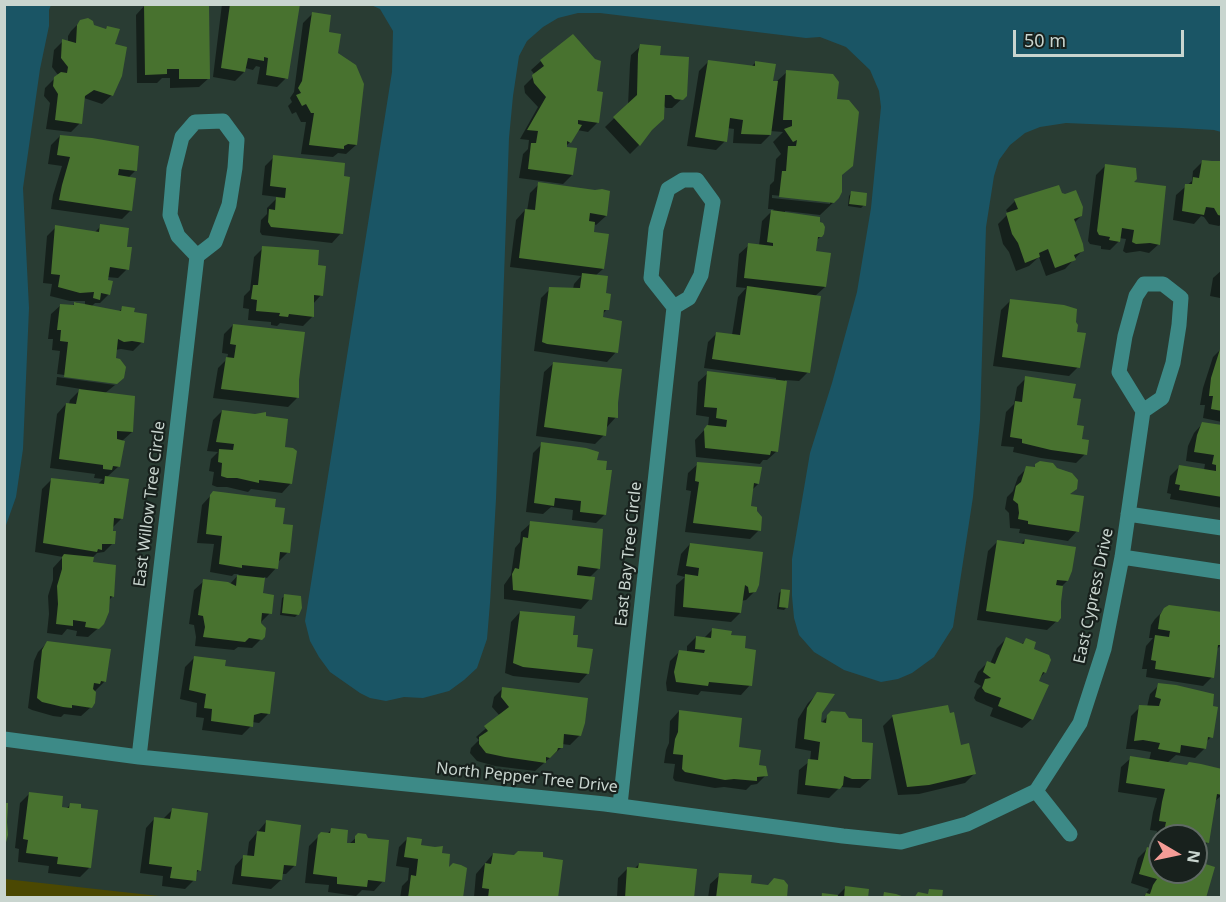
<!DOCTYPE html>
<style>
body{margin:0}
#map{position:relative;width:1226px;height:902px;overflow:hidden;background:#293c33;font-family:"Noto Sans",sans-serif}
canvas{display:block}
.frame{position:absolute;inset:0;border:6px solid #c9d5cf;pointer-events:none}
.north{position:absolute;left:1148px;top:824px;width:60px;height:60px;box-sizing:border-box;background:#18211d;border:2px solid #5f6964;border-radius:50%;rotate:99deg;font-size:16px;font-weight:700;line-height:24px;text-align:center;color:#c9d5cf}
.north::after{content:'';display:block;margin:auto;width:21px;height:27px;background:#f59c96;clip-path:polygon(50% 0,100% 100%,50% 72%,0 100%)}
.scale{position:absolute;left:1013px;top:30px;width:171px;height:27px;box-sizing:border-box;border:3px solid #c9d5cf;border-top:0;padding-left:8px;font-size:18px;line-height:21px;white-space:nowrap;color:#c9d5cf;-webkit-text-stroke:4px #18211d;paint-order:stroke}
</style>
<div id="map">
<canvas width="1226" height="902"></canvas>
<div class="frame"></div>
<div class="north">N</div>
<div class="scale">50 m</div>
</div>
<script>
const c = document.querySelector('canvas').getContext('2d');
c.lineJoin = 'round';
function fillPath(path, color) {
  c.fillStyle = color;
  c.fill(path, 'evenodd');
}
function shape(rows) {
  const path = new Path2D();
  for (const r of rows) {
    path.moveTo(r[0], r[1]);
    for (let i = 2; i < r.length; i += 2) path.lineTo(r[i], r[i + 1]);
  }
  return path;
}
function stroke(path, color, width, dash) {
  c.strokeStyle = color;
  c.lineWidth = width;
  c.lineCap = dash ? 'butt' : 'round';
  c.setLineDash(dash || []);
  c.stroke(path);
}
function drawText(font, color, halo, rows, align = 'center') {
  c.font = font + ' "Noto Sans",sans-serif';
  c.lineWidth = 4.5;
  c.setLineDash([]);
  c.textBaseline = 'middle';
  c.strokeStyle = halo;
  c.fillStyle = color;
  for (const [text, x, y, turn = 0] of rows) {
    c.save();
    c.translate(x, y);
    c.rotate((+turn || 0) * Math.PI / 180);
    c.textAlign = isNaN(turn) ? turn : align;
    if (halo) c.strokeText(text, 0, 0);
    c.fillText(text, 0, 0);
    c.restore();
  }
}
fillPath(shape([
 [5,879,168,897,5,897]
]), '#4b4802');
fillPath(shape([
 [5,4,51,5,49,10,49,26,40,69,23,188,29,308,23,449,16,497,5,528],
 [371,5,1221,5,1221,132,1214,130,1181,128,1066,123,1040,127,1025,133,1010,145,999,160,994,176,986,227,980,420,973,497,953,627,934,657,912,673,898,679,881,682,844,670,814,652,799,635,794,618,792,596,792,559,810,453,832,383,857,292,871,208,881,107,879,91,870,70,846,47,820,37,806,38,600,13,578,13,558,18,543,27,527,41,519,56,513,96,509,138,496,499,490,603,487,639,477,668,464,680,449,691,423,698,404,697,386,701,370,698,360,693,330,672,319,657,310,641,305,621,392,72,393,31,380,9]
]), '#1a5565');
fillPath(shape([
 [222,4,290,4,286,78,277,87,257,84,260,67,256,66,253,70,245,68,244,72,235,81,213,77],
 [145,5,209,78,199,87,170,88,170,78,162,78,157,83,137,83,136,15],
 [312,14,327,33,337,53,356,145,346,154,338,153,333,157,301,154,306,122,301,122,296,112,292,114,288,106,292,102,290,98,294,92,303,23],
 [81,21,93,27,105,30,107,27,113,45,112,95,102,104,84,98,80,123,71,132,46,129,50,103,44,96,45,88,58,75,52,67,54,50,63,41,68,43,68,36,71,31],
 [641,46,658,56,686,95,672,108,666,108,663,105,649,131,639,145,630,154,605,127,628,105,630,64,631,55],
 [541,61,595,93,597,123,588,132,577,130,570,142,564,148,572,175,563,184,519,178,523,154,528,149,529,140,520,139,538,107,525,93,524,86,535,75,531,70],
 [708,62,751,67,755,63,772,82,776,82,787,72,835,100,840,176,838,198,820,215,785,211,785,213,821,236,816,241,814,253,825,287,814,297,808,372,799,381,785,380,777,451,767,460,763,460,760,464,696,457,695,440,708,426,709,417,696,415,698,382,708,373,776,381,776,378,704,368,708,342,717,333,732,335,738,297,746,288,736,287,739,254,749,245,759,246,762,221,774,209,768,209,770,185,774,181,776,159,781,154,773,142,783,132,770,131,770,135,761,144,733,143,734,129,727,128,725,141,716,150,687,146,699,71],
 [772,195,830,201,830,204,772,198],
 [60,136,135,171,128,178,131,210,122,219,51,209,53,195,62,166,48,164,51,145],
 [274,157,341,233,332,243,262,235,260,232,261,220,267,214,267,208,278,197,262,195,265,166],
 [1203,161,1222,162,1222,224,1219,226,1209,224,1204,217,1201,216,1194,224,1173,220,1176,195,1192,181,1193,171],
 [1105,166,1131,183,1159,244,1149,253,1140,251,1126,253,1123,251,1126,239,1119,238,1119,241,1110,250,1101,249,1101,246,1090,244,1088,241,1096,175],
 [539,184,606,216,596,225,594,224,593,233,603,269,595,276,604,295,607,309,602,315,602,318,616,352,607,362,534,351,541,298,550,289,573,289,574,284,581,276,510,267,516,220,525,210,527,211,530,193],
 [851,193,864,205,861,208,848,206,849,196],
 [1060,194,1081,216,1074,223,1082,251,1065,269,1046,276,1039,257,1029,266,1016,271,1009,252,1003,244,998,224,1008,214,1006,210,1015,201],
 [101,226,125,248,127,269,118,278,107,277,109,294,100,303,95,303,91,307,118,312,123,308,142,342,133,351,121,349,115,350,116,382,57,374,60,351,52,350,53,339,48,339,51,314,61,305,71,307,76,302,85,305,85,301,70,301,50,296,52,284,43,283,47,236,56,227,94,233],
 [263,248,321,295,313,304,313,316,303,326,280,323,277,326,271,325,271,322,248,320,249,309,243,308,244,296,250,290,254,257],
 [1222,270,1222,297,1220,298,1210,296,1213,278],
 [1010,301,1074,322,1078,367,1069,376,993,366,1001,310],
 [233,325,297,398,288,407,213,398,218,368,227,359,228,354,222,353,224,334],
 [1222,348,1222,422,1203,418,1205,405,1200,405,1203,388,1213,357],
 [554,363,616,417,607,427,604,435,595,444,536,436,544,372],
 [57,377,115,385,104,394,132,432,122,441,119,466,107,477,121,519,112,528,113,543,104,552,97,553,92,558,92,563,113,596,109,600,103,624,88,637,76,636,77,631,67,629,62,635,47,633,49,614,48,596,53,580,53,568,63,557,35,552,42,489,51,480,97,485,103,479,94,478,95,474,50,468,57,414,66,404,69,404,70,400,81,389,56,385],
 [1026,378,1072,399,1076,426,1085,454,1076,463,1041,458,1013,452,1014,447,1001,446,1006,412,1014,404,1017,387],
 [222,411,283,448,291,483,282,493,251,489,248,492,227,487,217,487,212,485,214,472,209,471,211,459,218,452,207,451,213,420],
 [1203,423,1222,426,1222,508,1170,499,1171,494,1167,493,1170,476,1179,467,1204,470,1205,464,1186,461,1188,446,1194,433],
 [542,444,596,461,605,514,596,523,572,520,573,510,551,507,543,514,526,512,533,453],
 [698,464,758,484,752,490,749,508,759,530,750,539,685,532,691,491,686,490,688,473],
 [1036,465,1069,495,1077,531,1068,541,1019,533,1020,529,1010,528,1009,513,1005,509,1007,497,1013,491,1018,477,1027,468,1033,469],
 [213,493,274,508,281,525,288,552,279,561,277,561,276,568,267,578,264,577,261,594,270,613,261,622,255,622,264,636,252,648,238,647,234,650,195,646,196,637,194,625,189,624,194,590,204,581,229,585,239,574,234,574,232,576,210,572,214,544,197,543,202,505],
 [531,523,599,568,589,578,590,599,581,609,504,599,504,585,511,575,515,548,520,542,521,532],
 [1025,540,1067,581,1062,586,1060,602,1060,618,1047,630,977,620,988,551,997,542,1020,545],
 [690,544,755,591,746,600,741,601,740,613,731,622,674,616,676,585,685,577,677,575,681,554],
 [782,590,786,608,784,610,777,609,779,593],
 [285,596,298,614,295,617,280,615,282,598],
 [1165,609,1221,645,1216,650,1212,677,1203,686,1146,677,1147,669,1142,669,1146,646,1153,638,1149,638,1151,625,1155,619],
 [520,612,572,636,575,648,588,673,579,683,513,676,505,673,511,622],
 [712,630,730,636,743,650,750,685,741,695,701,691,698,695,667,691,666,683,670,661,680,651,687,652,687,646,696,637,704,638],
 [1006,639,1021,645,1026,640,1045,672,1039,679,1032,719,1022,728,990,716,993,708,976,701,974,698,977,690,981,686,974,682,978,672,987,663,990,664,997,648],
 [47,643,105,681,94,692,91,707,81,716,64,714,61,717,53,716,32,710,28,708,34,661,38,652],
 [195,657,223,667,268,714,259,723,252,722,251,726,242,735,202,730,204,718,196,717,197,703,180,699,185,667],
 [1159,685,1211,737,1205,743,1205,748,1195,758,1176,755,1167,763,1222,795,1214,802,1208,842,1199,851,1196,851,1196,836,1160,836,1160,846,1155,845,1157,831,1150,830,1153,812,1157,798,1118,792,1121,767,1131,758,1149,761,1151,752,1133,749,1126,749,1131,716,1140,707,1147,707,1150,694],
 [503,688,580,735,570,745,562,744,561,748,535,771,495,766,477,761,470,753,471,748,479,740,476,737,500,716,492,707,494,697],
 [818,693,821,712,819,725,832,712,860,743,870,779,860,788,840,787,829,798,797,794,799,770,810,761,811,751,795,748,798,719,808,703],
 [947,707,960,746,974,774,965,783,919,794,898,795,883,726,892,717],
 [679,711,737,748,766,775,757,784,751,785,746,790,724,787,715,788,675,781,673,778,675,764,664,763,666,750,669,743,670,721],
 [29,794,60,809,66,809,70,805,89,868,80,877,48,873,49,866,18,862,19,849,15,848,20,803],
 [172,810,199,870,195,874,194,880,185,889,162,886,163,876,140,873,146,828,155,818,163,819],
 [266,822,295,865,286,874,282,874,281,880,271,889,232,884,235,866,244,856,247,857,249,842],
 [331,830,345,844,349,844,359,835,383,881,374,891,362,890,356,896,328,892,329,885,305,883,309,846,322,833,327,834],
 [408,838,419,846,441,854,447,870,462,898,400,898,402,886,408,880,409,868,396,866,399,847],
 [1147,849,1160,853,1160,872,1196,872,1196,863,1205,898,1143,898,1149,889,1131,883,1138,858],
 [493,854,557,898,474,897,476,874],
 [639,864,692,898,617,898,618,878,627,869,634,869],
 [720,875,749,884,785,898,708,898,710,884],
 [846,887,867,898,819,898,822,894,837,896]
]), '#0007');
fillPath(shape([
 [144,4,209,4,210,79,179,79,179,69,167,69,167,74,145,75],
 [230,4,300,4,288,79,266,75,268,58,264,57,264,61,248,58,245,72,221,68],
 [312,12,331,15,329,32,341,34,338,53,356,65,364,84,357,145,348,144,344,146,344,149,309,145,314,113,311,113,306,104,302,106,296,95,301,93,298,88,302,81],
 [88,18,93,21,94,25,106,29,107,26,120,29,115,44,127,47,122,76,113,96,94,90,85,96,82,124,55,120,58,94,53,86,54,77,61,72,67,73,68,67,61,58,62,39,76,43,77,25,80,20],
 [573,34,595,59,601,61,597,91,603,92,599,123,578,120,578,124,582,125,571,143,567,141,567,147,577,148,573,175,528,169,531,143,536,143,538,131,527,130,546,97,534,83,532,75,544,66,540,60],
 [640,44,661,46,660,55,689,57,687,96,683,100,675,99,671,95,665,95,664,119,652,130,640,146,613,117,637,95,638,54],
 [708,60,755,66,755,61,776,64,773,81,778,81,771,135,741,134,743,120,730,118,727,142,695,137],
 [786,70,833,74,839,82,837,99,849,100,859,112,853,166,842,175,842,192,839,198,834,203,779,197,782,171,786,171,788,146,796,146,797,140,793,142,784,129,792,126,792,120,783,120],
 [60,135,92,138,139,146,137,171,119,169,118,175,136,178,132,211,59,200,62,185,70,157,57,155],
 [273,155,345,163,344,176,350,177,343,234,271,227,268,222,269,209,275,210,276,197,285,198,286,188,270,186],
 [1202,160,1212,161,1222,161,1222,216,1218,215,1214,208,1206,207,1204,215,1182,211,1185,184,1192,184,1193,177,1199,178],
 [1105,164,1136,168,1137,179,1134,182,1166,186,1160,245,1150,243,1136,244,1132,242,1134,230,1122,228,1120,242,1109,240,1110,237,1099,235,1097,231],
 [538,182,595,190,602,189,610,191,607,216,590,213,589,221,595,222,594,232,609,234,604,269,519,258,525,209,535,210],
 [1059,185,1062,193,1065,194,1076,190,1083,207,1082,216,1074,219,1083,244,1084,251,1074,255,1076,260,1055,268,1048,249,1039,253,1040,257,1025,263,1018,243,1012,234,1006,213,1018,209,1014,199],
 [851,191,867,193,866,206,849,204],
 [771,210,820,217,820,222,823,223,825,227,824,234,822,237,818,237,816,251,831,253,826,287,744,278,748,243,773,246,773,243,767,242],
 [100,224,129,228,127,247,132,247,129,270,110,267,108,280,113,281,110,295,101,293,100,300,93,298,94,292,80,293,58,287,60,275,51,274,55,225,99,232],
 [262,246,319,250,318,265,326,266,323,296,314,295,314,317,289,314,288,317,279,316,280,313,256,311,257,300,251,299,253,285,258,285],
 [582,273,608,276,606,293,611,294,609,310,604,310,603,317,622,321,618,353,547,344,542,342,549,287,580,288],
 [747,286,821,296,810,373,712,359,716,332,740,335],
 [1010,299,1064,305,1077,309,1076,322,1078,325,1077,332,1086,333,1080,368,1002,357],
 [74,302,121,311,122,306,135,308,134,312,147,314,144,343,132,341,124,342,118,339,116,358,120,359,126,367,124,378,117,384,64,377,68,342,60,341,61,330,57,330,60,304,74,305],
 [233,324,305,332,299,380,299,398,221,389,226,357,234,358,236,345,230,344],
 [1221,346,1222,346,1222,411,1211,409,1213,396,1209,396,1211,378],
 [553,362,622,369,618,403,618,418,608,417,606,436,544,427],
 [707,371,787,381,778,452,771,451,770,455,705,448,704,429,707,425,726,427,727,420,716,418,717,408,704,407],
 [1025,376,1076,384,1073,398,1081,399,1077,425,1084,426,1082,439,1089,440,1087,455,1051,450,1022,443,1022,439,1010,437,1015,401,1022,402],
 [79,389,135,396,133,432,117,431,117,439,125,441,120,467,113,466,112,470,103,469,103,465,59,459,66,403,76,404],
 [222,410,255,414,266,412,266,416,288,419,285,447,293,448,297,451,292,484,259,480,259,483,237,478,227,478,221,476,222,463,218,462,219,449,233,450,234,444,216,442],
 [1202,422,1222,425,1222,497,1179,490,1180,485,1175,484,1179,465,1216,471,1216,465,1212,464,1214,455,1194,452,1197,435],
 [541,442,586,448,599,452,597,460,607,461,606,470,612,470,606,515,580,512,581,501,555,498,554,506,534,503],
 [1040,461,1053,463,1057,468,1072,473,1078,480,1077,489,1070,494,1084,496,1079,532,1028,524,1028,521,1018,519,1019,513,1018,504,1013,500,1016,486,1021,482,1026,466,1035,467,1035,464],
 [697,462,762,467,759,484,754,483,751,506,757,507,757,511,762,517,761,531,693,523,699,482,695,481],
 [105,476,129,479,123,519,114,518,113,531,116,531,115,544,102,544,102,550,98,549,97,552,43,543,51,478,104,484],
 [213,491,276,499,275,507,285,508,283,524,293,525,290,553,280,552,278,569,242,565,242,568,219,564,222,536,206,534,210,495],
 [530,521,603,529,600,569,578,566,577,575,595,577,592,600,513,590,512,574,515,568,519,569,523,537,528,538],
 [1025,539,1076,547,1072,571,1068,581,1057,580,1056,585,1063,586,1061,602,1061,618,1058,622,986,611,997,540,1024,544],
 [690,543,763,552,759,585,756,592,749,593,748,587,745,585,741,613,683,607,685,574,698,576,699,568,686,566],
 [64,554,94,557,93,562,116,565,114,597,110,596,109,612,104,624,99,629,85,627,86,622,73,620,73,626,56,624,58,604,57,586,62,569,62,557],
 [237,575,265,578,263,593,274,595,272,614,262,613,261,623,266,628,265,637,262,640,249,638,245,642,203,637,205,627,203,616,198,615,203,579,228,582,236,586],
 [781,589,790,590,788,608,779,607],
 [284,594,301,596,302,608,299,615,282,613],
 [1169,605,1222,612,1222,645,1218,645,1214,678,1155,669,1156,661,1151,660,1155,635,1169,637,1170,631,1158,629,1160,615,1164,608],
 [520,611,575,616,573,635,578,635,577,647,593,649,589,674,523,667,513,663],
 [712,628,732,631,731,635,746,636,745,648,756,650,752,686,709,682,708,686,676,682,674,672,679,650,704,653,705,650,695,649,696,636,711,638],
 [1006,637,1023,644,1026,638,1036,642,1034,649,1049,655,1051,660,1046,673,1043,672,1039,681,1049,685,1033,720,998,706,1001,698,985,692,982,688,985,679,991,678,983,672,987,661,995,664],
 [47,641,111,649,106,682,101,681,100,684,94,683,93,689,96,692,95,703,92,708,72,705,72,708,63,707,42,702,37,698,42,650],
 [194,656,226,660,225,666,275,672,270,714,261,713,254,715,253,727,211,721,212,709,204,708,206,694,189,690],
 [1158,683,1176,685,1214,694,1213,706,1218,707,1213,738,1208,737,1206,749,1181,745,1180,753,1158,749,1160,743,1143,740,1134,741,1139,705,1159,706,1161,699,1155,697],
 [502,687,588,698,585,723,581,736,564,734,563,748,558,748,557,751,550,758,546,757,546,763,505,757,486,753,479,744,479,737,488,731,484,726,509,707,501,697],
 [817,692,835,694,822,713,821,722,826,723,827,715,831,711,845,712,849,718,862,719,862,742,873,743,871,779,852,779,844,776,843,785,840,789,805,785,808,759,818,760,820,742,804,739,807,708],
 [948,705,950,713,954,712,961,745,969,743,976,774,929,785,907,787,892,715],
 [679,710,742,718,739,747,761,750,759,765,766,766,768,776,757,777,757,781,734,779,725,780,685,772,682,769,683,755,673,754,675,739,678,732],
 [1130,756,1187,765,1189,762,1201,764,1222,769,1222,795,1217,794,1209,843,1196,841,1196,836,1163,836,1166,822,1159,821,1162,802,1165,789,1126,783],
 [29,792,63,796,62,807,69,808,70,803,81,804,81,808,98,810,91,868,57,864,58,857,26,853,28,840,23,839],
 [4,803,8,803,7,822,8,835,5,846],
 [172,808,208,813,201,871,197,870,196,881,170,878,172,867,149,864,154,817,170,819],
 [266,820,301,825,296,866,284,865,282,880,241,876,243,855,254,856,257,831,265,832],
 [331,828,348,830,347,843,355,843,355,836,358,833,366,834,368,838,389,840,385,882,368,880,367,887,337,884,337,877,313,874,318,835,321,832,330,833],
 [407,837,422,839,421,845,435,847,443,846,442,853,450,854,449,867,453,863,461,865,467,868,463,898,408,898,411,875,416,876,418,859,404,857],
 [1147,847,1160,851,1160,872,1196,872,1196,861,1215,867,1206,898,1144,898,1146,893,1150,894,1153,885,1157,879,1139,874],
 [518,851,543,852,543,857,563,860,558,898,488,898,489,889,482,888,485,863,491,864,493,853,514,855],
 [639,863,697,869,694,898,625,898,627,867,638,868],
 [719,873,752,875,751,883,768,885,774,878,784,880,788,885,787,898,716,898],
 [845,886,869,889,868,898,844,898],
 [929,889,943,890,942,898,914,898,918,892,928,894],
 [884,892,896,894,907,898,883,898],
 [822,893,838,895,837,898,821,898]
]), '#48722f');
stroke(shape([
 [1128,514,1222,528],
 [1122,557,1222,572],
 [4,739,139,757,605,804,843,836,901,842,967,824,1036,791],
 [139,757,197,256,215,242,229,205,235,168,237,140,223,121,195,122,182,137,174,169,170,215,178,236,197,256],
 [1036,791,1080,723,1104,649,1122,557,1143,411,1119,372,1125,336,1136,296,1144,284,1163,284,1181,298,1179,325,1173,363,1162,398,1143,411],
 [1036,791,1070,834],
 [620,805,674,307,651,278,656,229,668,189,683,180,697,180,713,202,701,275,689,298,674,307]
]), '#3d8a87', 15);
drawText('16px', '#c9d5cf', '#18211d', [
 ["East Willow Tree Circle",150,504,-83],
 ["East Bay Tree Circle",629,554,-84],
 ["East Cypress Drive",1094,596,-78],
 ["North Pepper Tree Drive",527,778,6]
]);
</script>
